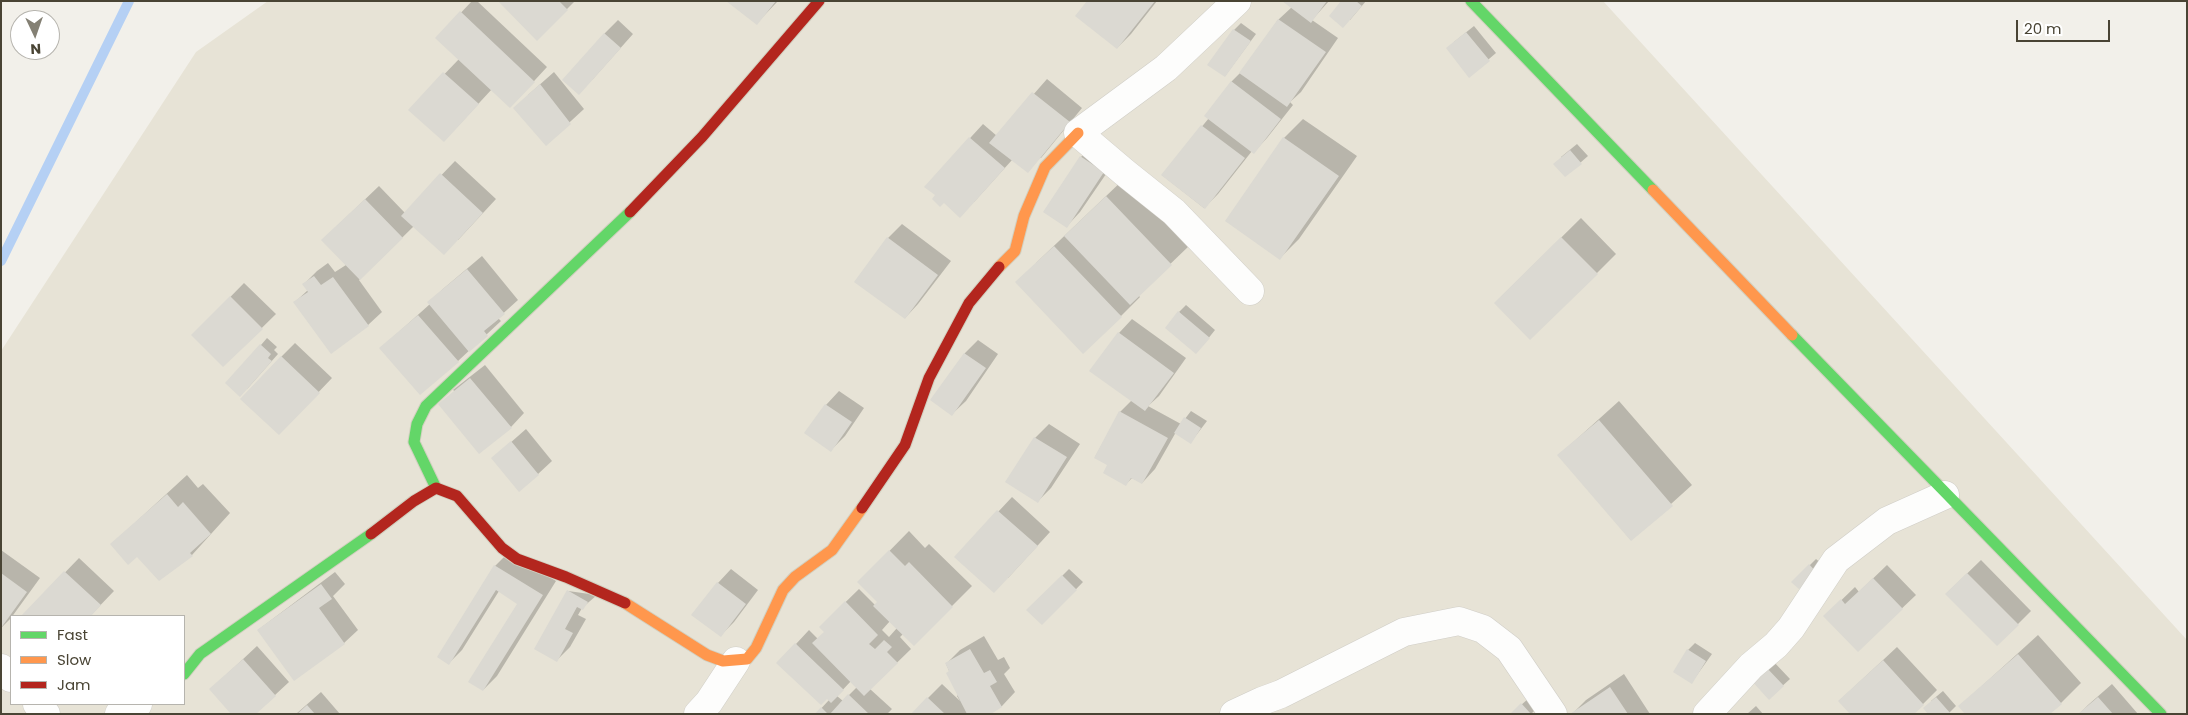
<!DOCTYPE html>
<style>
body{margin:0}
#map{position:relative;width:2188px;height:715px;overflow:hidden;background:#f2f0ea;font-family:Poppins,sans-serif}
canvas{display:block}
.frame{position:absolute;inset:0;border:2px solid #494434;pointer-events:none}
.legend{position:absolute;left:10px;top:615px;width:175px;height:90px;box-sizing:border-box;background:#fff;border:1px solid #b6b4ae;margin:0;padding:6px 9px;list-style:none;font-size:15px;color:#494434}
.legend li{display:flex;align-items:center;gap:10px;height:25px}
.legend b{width:25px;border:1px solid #b6b4ae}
.north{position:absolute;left:10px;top:10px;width:50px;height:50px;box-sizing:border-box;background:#fff;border:1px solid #b6b4ae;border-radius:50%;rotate:177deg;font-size:14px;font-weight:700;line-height:20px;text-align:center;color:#494434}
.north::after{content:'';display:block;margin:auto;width:18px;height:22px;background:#848074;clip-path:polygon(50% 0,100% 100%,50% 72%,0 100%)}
.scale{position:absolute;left:2016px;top:20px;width:94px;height:22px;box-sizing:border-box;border:2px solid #494434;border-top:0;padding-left:6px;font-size:15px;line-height:18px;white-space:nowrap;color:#494434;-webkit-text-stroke:4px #fff;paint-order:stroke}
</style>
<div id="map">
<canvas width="2188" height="715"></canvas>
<div class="frame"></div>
<ul class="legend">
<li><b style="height:6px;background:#63d668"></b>Fast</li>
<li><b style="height:6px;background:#ff974d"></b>Slow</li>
<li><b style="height:6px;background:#b3261e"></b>Jam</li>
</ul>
<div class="north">N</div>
<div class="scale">20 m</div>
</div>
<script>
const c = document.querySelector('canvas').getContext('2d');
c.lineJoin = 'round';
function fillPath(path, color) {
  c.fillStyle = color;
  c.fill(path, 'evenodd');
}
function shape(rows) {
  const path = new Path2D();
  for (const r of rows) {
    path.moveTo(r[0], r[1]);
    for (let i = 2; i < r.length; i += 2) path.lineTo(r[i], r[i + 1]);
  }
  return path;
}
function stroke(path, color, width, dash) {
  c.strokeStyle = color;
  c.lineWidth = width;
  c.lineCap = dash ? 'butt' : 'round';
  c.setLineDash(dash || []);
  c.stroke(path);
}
fillPath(shape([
 [268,1,1603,1,2187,640,2187,714,1,714,1,351,196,52],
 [11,616,184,616,184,704,11,704]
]), '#e7e3d6');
fillPath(shape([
 [472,1,477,1,547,67,523,93,492,89,457,127,410,110,459,59,437,38],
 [500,1,575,1,567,9],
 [728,1,778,1,757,23],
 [1088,1,1157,1,1131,34,1117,48],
 [1284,1,1329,1,1312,20,1338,38,1301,92,1290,102,1293,105,1267,138,1254,152,1252,151,1218,194,1204,208,1162,175,1209,118,1206,116,1232,81,1243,70,1278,20,1292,7],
 [1343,1,1366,1,1350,20],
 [618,20,633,34,592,80,604,34],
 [1241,23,1256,34,1225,76,1234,30],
 [1474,26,1496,53,1469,76,1454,42],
 [554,72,584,109,546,144,528,95],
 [1047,79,1082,108,1041,158,1012,160,974,202,937,195,926,186,983,124,997,136],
 [1303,119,1357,156,1299,239,1280,258,1284,138],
 [1094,143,1117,158,1080,212,1067,226,1081,157],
 [1577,144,1588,156,1565,176,1561,157],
 [455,161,496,199,458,240,414,226,359,280,382,312,368,325,295,302,308,290,304,284,317,271,328,263,335,272,346,265,336,227,379,186,405,213],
 [1126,177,1190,245,1138,295,1140,297,1121,316,1036,263],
 [1581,218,1616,254,1597,273,1495,303],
 [902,224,951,261,918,304,905,318,856,281,888,238],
 [482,256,518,300,498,318,501,321,458,361,381,348,430,304,429,302,443,289],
 [244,283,276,314,223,366,193,335],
 [1186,305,1215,330,1203,345,1179,312],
 [1132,319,1186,358,1159,396,1148,406,1181,424,1191,411,1207,421,1191,442,1176,432,1155,469,1142,483,1132,478,1126,484,1109,465,1095,457,1120,412,1132,400,1119,333],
 [267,338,277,347,274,350,278,354,247,389,261,345],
 [978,340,998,354,966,401,952,414,932,400,965,353],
 [295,343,332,378,292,420,281,357],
 [485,365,524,413,511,427,453,390],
 [839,391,864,408,845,436,831,450,826,405],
 [1619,401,1692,485,1631,540,1559,455],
 [1049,424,1080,444,1051,488,1038,501,1007,482,1035,438],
 [526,429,552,461,538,474,493,458],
 [187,475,198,488,203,484,230,513,192,555,159,580,137,555,112,544],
 [1012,497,1050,532,1008,578,956,557],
 [909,531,925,548,929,544,972,586,914,644,903,634,900,637,911,649,870,689,892,709,887,714,816,714,829,700,796,644,809,630,818,639,825,632,820,627,859,589,876,606,879,602,859,582],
 [890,621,897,628,889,637,882,630],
 [851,681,857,687,843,701,837,696],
 [1,550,40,578,11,618,1,628],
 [509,552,556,581,497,676,483,690,519,603,499,591,462,650,449,663,438,657,495,566],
 [79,558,114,591,90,616,23,616],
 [1816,559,1822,564,1793,582],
 [1981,560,2031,611,1997,645,1946,594],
 [1887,565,1916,595,1858,650,1825,616,1855,587,1859,592],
 [731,569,758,590,734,622,721,635,718,583],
 [1069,569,1083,582,1042,624,1028,610],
 [335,572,345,584,333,596,358,630,344,643,258,630],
 [568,591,597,595,582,608,578,615,586,619,570,647,557,660],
 [2038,635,2081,683,2061,703,2049,714,1960,706],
 [984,636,998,660,1004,657,1010,668,1004,674,1015,692,1002,706,989,714,912,714,942,684,960,701,957,696,959,694,946,664,960,650],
 [1695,643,1712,654,1692,682,1688,650],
 [257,646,289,682,275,695,211,689],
 [1897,647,1937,690,1923,704,1912,714,1839,701],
 [1773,661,1790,679,1769,698,1759,674],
 [1624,674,1650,714,1572,714,1586,700],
 [2112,684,2138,714,2079,714,2088,705],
 [1943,691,1956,706,1948,714,1931,701],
 [321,692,340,714,296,714],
 [1529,698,1538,707,1531,714,1511,714],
 [1756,706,1763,714,1747,714]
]), '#0003');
stroke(shape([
 [1,261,129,1]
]), '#b5d0f4', 10);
fillPath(shape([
 [498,1,559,1,568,10,537,41],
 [726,1,776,1,757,25],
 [1087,1,1155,1,1117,49,1075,16],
 [1282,1,1327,1,1311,23],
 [1341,1,1356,1,1362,6,1343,28,1329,16],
 [460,11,535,82,510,108,435,38],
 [1278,19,1326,52,1287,107,1239,73],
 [1233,29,1251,41,1225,77,1207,65],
 [1466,32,1490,61,1469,78,1446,48],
 [604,33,621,48,579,95,562,80],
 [443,72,479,104,444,142,408,110],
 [1231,81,1281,119,1254,154,1204,116],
 [540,84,571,124,546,146,513,108],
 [1032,92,1070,122,1028,173,989,143],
 [1201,125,1245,158,1205,209,1161,175],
 [969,137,1005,168,960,218,944,203,940,207,932,199,935,195,924,187],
 [1283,137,1339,176,1280,260,1225,221],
 [1570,150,1582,164,1565,177,1553,164],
 [1080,156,1104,172,1067,228,1043,212],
 [440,173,483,213,444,255,401,216],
 [1106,196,1172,265,1130,305,1064,236],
 [365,199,403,238,360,280,321,240],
 [887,237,938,275,905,319,854,282],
 [1561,237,1598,274,1530,340,1494,303],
 [1054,246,1122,317,1083,354,1015,282],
 [467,269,505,314,484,331,488,336,469,352,427,302],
 [314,276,321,285,333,277,369,326,331,354,293,302,308,292,302,284],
 [230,296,263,329,223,367,191,335],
 [1178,311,1210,338,1196,354,1165,328],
 [418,315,459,362,420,395,379,348],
 [1118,332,1174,373,1145,411,1089,371],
 [260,344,271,354,268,358,272,361,240,397,225,383],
 [964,353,986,368,952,416,930,400],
 [281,356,320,393,279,435,240,399],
 [470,378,512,428,479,454,438,404],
 [825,404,852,422,831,452,804,433],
 [1119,411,1168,438,1142,484,1131,478,1126,486,1103,473,1107,465,1094,458],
 [1184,417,1201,428,1191,444,1174,433],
 [1599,420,1673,506,1631,541,1557,455],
 [1034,437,1067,457,1038,503,1005,482],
 [511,441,539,475,519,492,491,458],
 [167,494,178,507,183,502,211,534,190,553,193,556,159,581,137,557,128,565,110,544],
 [997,510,1038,546,994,593,954,557],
 [889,550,905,566,909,562,953,607,914,646,873,606,877,602,857,582],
 [1809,564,1816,572,1799,589,1791,582],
 [494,565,543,595,483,691,468,682,517,604,496,590,449,665,437,657],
 [64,571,101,605,91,616,21,616],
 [1,573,27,592,1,628],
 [1967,573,2019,625,1997,646,1945,594],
 [1062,575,1077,590,1042,625,1026,610],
 [1873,578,1903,609,1858,652,1823,616,1841,599,1845,604],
 [717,582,746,604,721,637,691,615],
 [321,584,332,599,319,608,345,644,294,681,257,630],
 [567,590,588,602,583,610,577,607,565,629,573,633,557,662,534,649],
 [845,601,878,635,869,644,875,649,884,640,892,647,887,652,898,663,864,696,812,643,824,632,819,627],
 [795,643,844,690,831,703,827,699,821,705,776,663],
 [970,649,984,673,990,670,997,682,990,686,1002,707,991,714,967,714,946,673,949,671,945,663],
 [1687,649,1706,661,1692,684,1673,672],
 [2018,654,2062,704,2050,714,1965,714,1958,706],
 [243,659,276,696,256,714,231,714,209,689],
 [1883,660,1924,705,1914,714,1850,714,1838,701],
 [1766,667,1784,686,1769,700,1751,680],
 [1610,687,1628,714,1570,714],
 [848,694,869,714,830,714],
 [927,697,945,714,911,714],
 [1936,697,1951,714,1928,714,1923,708],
 [2098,697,2113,714,2078,714],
 [1521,703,1531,714,1510,714],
 [307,705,315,714,297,714],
 [821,707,828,714,815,714]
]), '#dbd9d2');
const street = shape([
 [1237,1,1166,68,1078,133,1124,172,1174,212,1250,291],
 [1,668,11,678],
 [37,704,46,714],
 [119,714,138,704],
 [698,714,709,702,736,661],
 [1234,714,1262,701,1281,694,1404,632,1459,621,1483,629,1509,649,1553,714],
 [1707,714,1751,666,1776,645,1791,628,1836,560,1887,521,1945,495]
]);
const fast = shape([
 [1471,1,1653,190],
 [1792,335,2161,714],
 [436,488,414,442,417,424,426,406,630,212],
 [184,674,200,654,371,534]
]);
const slow = shape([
 [1653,190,1792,335],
 [999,267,1015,251,1024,216,1045,167,1078,133],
 [625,603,707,655,723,661,747,659,756,648,783,590,795,577,832,550,862,508]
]);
const jam = shape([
 [630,212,702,137,819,1],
 [862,508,905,445,929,378,969,303,999,267],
 [371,534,414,501,436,488,457,496,502,548,517,559,566,577,625,603]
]);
stroke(street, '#d0cec7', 29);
stroke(fast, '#d2d0c0', 13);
stroke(slow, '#d2d0c0', 13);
stroke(jam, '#d2d0c0', 13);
stroke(street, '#fdfdfc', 28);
stroke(fast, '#63d668', 11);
stroke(slow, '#ff974d', 11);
stroke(jam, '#b3261e', 11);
</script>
